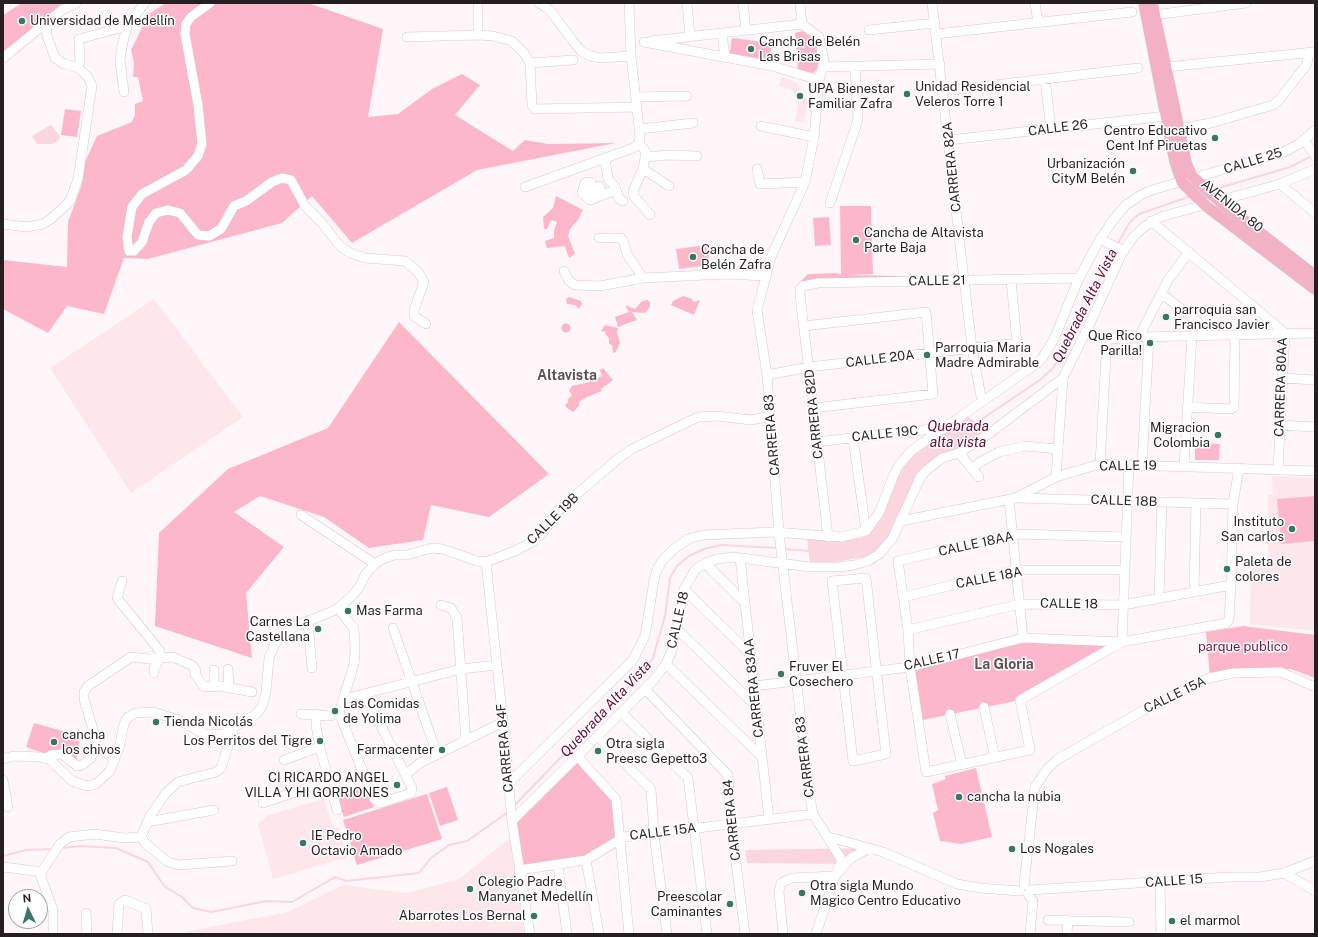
<!DOCTYPE html>
<meta charset="utf-8">
<style>
body{margin:0}
#map{position:relative;width:1318px;height:937px;overflow:hidden;background:#fef6f8;font-family:"Public Sans",sans-serif}
canvas{display:block}
.frame{position:absolute;inset:0;border:4px solid #261f21;pointer-events:none}
.north{position:absolute;left:8px;top:889px;width:40px;height:40px;box-sizing:border-box;background:#fff;border:1px solid #a8a5a6;border-radius:50%;rotate:355deg;font-size:11px;font-weight:700;line-height:16px;text-align:center;color:#261f21}
.north::after{content:'';display:block;margin:auto;width:14px;height:18px;background:#367766;clip-path:polygon(50% 0,100% 100%,50% 72%,0 100%)}
</style>
<div id="map">
<canvas width="1318" height="937"></canvas>
<div class="frame"></div>
<div class="north">N</div>
</div>
<script>
const c = document.querySelector('canvas').getContext('2d');
c.lineJoin = 'round';
function fillPath(path, color) {
  c.fillStyle = color;
  c.fill(path, 'evenodd');
}
function shape(rows) {
  const path = new Path2D();
  for (const r of rows) {
    if (r.length === 3) {
      path.moveTo(r[0] + r[2], r[1]);
      path.arc(r[0], r[1], r[2], 0, 2 * Math.PI);
      continue;
    }
    path.moveTo(r[0], r[1]);
    for (let i = 2; i < r.length; i += 2) path.lineTo(r[i], r[i + 1]);
  }
  return path;
}
function stroke(path, color, width, dash) {
  c.strokeStyle = color;
  c.lineWidth = width;
  c.lineCap = dash ? 'butt' : 'round';
  c.setLineDash(dash || []);
  c.stroke(path);
}
function drawText(font, color, halo, rows, align = 'center') {
  c.font = font + ' "Public Sans",sans-serif';
  c.lineWidth = 3;
  c.setLineDash([]);
  c.textBaseline = 'middle';
  c.strokeStyle = halo;
  c.fillStyle = color;
  for (const [text, x, y, turn = 0] of rows) {
    c.save();
    c.translate(x, y);
    c.rotate((+turn || 0) * Math.PI / 180);
    c.textAlign = isNaN(turn) ? turn : align;
    if (halo) c.strokeText(text, 0, 0);
    c.fillText(text, 0, 0);
    c.restore();
  }
}
fillPath(shape([
 [782,77,797,83,808,102,804,122,795,121,798,103,792,90,779,86],
 [154,299,243,417,131,493,50,368],
 [1272,476,1315,478,1315,631,1250,624,1251,563,1268,562,1268,495,1273,495],
 [324,799,333,828,338,827,348,857,273,879,258,824,268,815],
 [510,838,524,934,183,934,184,932,288,912,343,885,407,893,459,879]
]), '#fde7ec');
fillPath(shape([
 [22,3,68,3,60,5,23,37,3,51,3,15],
 [166,3,308,3,383,29,368,117,398,114,432,89,462,74,480,85,455,115,513,151,525,140,548,144,616,143,477,170,352,243,312,196,282,223,148,259,124,258,104,314,67,306,48,333,3,309,3,260,67,267,68,222,81,187,85,162,97,136,132,122,135,115,135,104,143,101,138,77,133,77,134,63,131,50,149,14],
 [802,31,815,39,821,56,819,66,814,73,798,70,795,33],
 [732,38,772,43,770,60,729,55],
 [65,109,81,111,77,137,61,135],
 [556,196,583,210,578,220,570,229,568,236,575,254,569,258,565,246,547,248,545,241,554,238,554,231,557,222,551,220,547,229,544,229,543,217,553,208],
 [840,206,871,206,873,274,848,275,897,276,897,278,802,284,801,281,808,274,838,273,841,275],
 [829,217,831,245,815,246,813,218],
 [707,245,710,265,679,269,676,249],
 [683,296,692,299,694,302,700,300,694,315,671,305,673,301],
 [569,297,581,301,582,304,579,309,575,305,567,304,566,299],
 [647,300,650,302,650,307,645,313,632,312,637,320,618,327,615,317,629,312,625,305,635,309,642,301],
 [399,322,549,474,489,517,431,505,423,540,369,548,324,517,260,496,234,512,284,547,246,593,252,658,155,626,159,533,228,469,328,428],
 [566,328,4.5],
 [605,325,618,328,617,333,620,343,616,352,613,353,612,345,609,344,609,338,605,334,606,332,601,331],
 [603,368,613,380,601,389,602,391,587,397,579,402,579,406,573,412,567,408,565,405,568,403,568,399,572,395,569,391,572,386,589,382,602,376,600,370],
 [1195,443,1220,444,1219,460,1195,460],
 [1315,496,1315,541,1281,544,1277,499],
 [1243,626,1315,635,1315,678,1291,669,1229,669,1210,677,1206,632],
 [1023,638,1122,642,1020,700,918,721,910,667],
 [34,723,80,736,76,765,26,747],
 [578,762,612,798,616,836,585,857,522,867,515,823],
 [976,768,992,837,961,844,940,841,933,813,938,810,932,784,946,779,945,776],
 [364,787,374,807,344,817,336,796],
 [447,787,458,820,440,826,429,793],
 [427,794,442,839,357,865,343,820]
]), '#fdb7ca');
fillPath(shape([
 [51,125,60,136,59,140,52,144,37,144,32,137,35,134],
 [962,412,990,433,942,458,919,482,879,554,810,567,807,536,861,533,879,513,899,465],
 [870,848,846,864,747,863,745,850]
]), '#fbd6df');
stroke(shape([
 [1212,190,1290,167,1312,156],
 [1117,245,1130,222,1139,214,1191,196],
 [976,423,1040,380,1053,368,1061,355,1115,249],
 [785,549,810,551],
 [513,807,645,670,653,658,665,616,670,578,677,566,689,556,704,549,721,545,778,548],
 [61,848,81,846,116,848,148,862,164,886,182,897,193,908,211,912,266,901,292,902,335,877,346,881,419,873,431,858,449,845,467,841,507,813],
 [3,856,26,850,53,849]
]), '#fbd6df', 2);
const minor = shape([
 [210,3,191,17,186,24,185,34,198,105,202,144,198,156,186,170,142,194,132,207,127,237,129,251,134,251,142,242,149,222,156,213,168,210,180,213,198,235,209,236,221,229,234,206,246,201,272,182,282,178,291,180,305,206,321,222,340,246,350,253,365,258,405,261,418,272,424,282,414,310,414,316,426,324],
 [478,3,478,35,493,36,512,41,524,53,530,63,573,60],
 [539,3,550,10,572,40,581,51,590,56,601,58,631,56],
 [629,3,631,56,640,136,639,143,646,152,643,169,633,191,634,196,650,215],
 [687,3,690,37],
 [743,3,746,30],
 [800,3,802,24,819,37,824,61,819,80,814,137,805,182,771,257,757,310,767,375,779,533,810,797,813,814,841,859,841,863,835,876],
 [932,3,972,348,982,402],
 [1035,3,1038,23],
 [1154,15,1246,3],
 [869,30,935,23],
 [722,33,725,58],
 [936,34,1132,12],
 [407,37,478,35],
 [651,41,802,24],
 [644,42,772,66,819,80],
 [3,58,62,10,76,3],
 [80,62,79,39,127,26],
 [530,63,532,105,535,109,637,107],
 [823,67,940,64],
 [1166,67,1314,52],
 [1045,79,1051,129],
 [953,90,1138,68],
 [124,92,120,60,122,46,127,26,145,3],
 [636,97,687,96],
 [761,126,814,137],
 [640,129,693,123],
 [1179,129,1211,123,1273,105,1280,99,1307,64,1309,52],
 [949,140,1167,116],
 [1304,140,1315,156],
 [645,157,669,155,697,156],
 [605,158,608,179,615,187,619,199,623,201],
 [643,169,669,186],
 [757,169,760,184,805,182],
 [591,182,585,183,582,193,590,200,616,190],
 [1280,184,1315,213],
 [525,187,633,148,639,143],
 [583,190,593,190,599,186,603,195],
 [830,203,858,120,855,66],
 [1151,221,1285,333,1278,470],
 [3,224,27,227,43,224,51,219,70,201,78,179,92,86,88,77,77,67,64,64,55,58,47,36,46,23],
 [599,238,620,238,623,240,627,254,643,278],
 [1100,239,1124,251],
 [564,271,569,281,575,285,600,286,643,278,727,274,765,276],
 [1161,293,1198,322,1202,329,1203,335],
 [804,326,926,312,933,394,814,408],
 [1086,331,1107,338,1123,339,1139,337,1315,333],
 [1139,337,1168,280,1189,252],
 [767,375,809,367,1017,343,1011,280],
 [1283,378,1315,380],
 [1187,407,1231,409,1234,407,1235,335],
 [1280,425,1315,427],
 [853,438,866,531],
 [816,442,941,428],
 [959,453,979,477],
 [1100,464,1107,338],
 [1142,465,1149,337],
 [1184,466,1192,336],
 [972,469,980,462,999,452,1025,446,1058,449],
 [1056,477,1063,378],
 [1018,498,1233,504],
 [1009,499,1023,638],
 [301,515,375,564],
 [901,521,1016,498,1056,477,1100,464,1315,471],
 [828,537,800,295,800,289,803,286,818,283,1079,278],
 [1126,537,1013,534,898,561,908,630,910,667,926,772,1030,750,1020,700,1122,642,1129,465],
 [740,558,769,819],
 [486,562,503,722,512,821,530,934],
 [705,563,745,603],
 [866,578,886,754,853,761,832,581,866,578],
 [122,581,117,598,160,651,160,658,154,668,154,673],
 [684,589,750,654],
 [1194,591,1196,503],
 [903,597,1016,570,1124,570],
 [1159,598,1162,502],
 [441,605,451,608,457,618,466,741],
 [338,608,354,629,355,651,354,664,339,713,374,799,381,803,411,793,412,788,365,694],
 [308,622,312,668],
 [393,628,437,754],
 [677,629,756,706],
 [908,630,1020,604,1123,605,1231,585],
 [666,664,762,757],
 [228,669,229,687],
 [214,686,214,670],
 [754,686,910,667,1023,638,1122,642,1227,623,1229,619,1231,585,1233,504,1239,468],
 [646,690,728,775,731,824,745,934],
 [344,699,461,669,497,665],
 [984,707,995,758],
 [622,713,688,778,707,934],
 [301,714,330,716,339,713],
 [316,714,316,726,321,752,337,810],
 [950,714,962,765],
 [598,737,651,789,654,834,667,934],
 [578,757,616,799,629,934],
 [46,758,51,755,62,754,77,766,82,765,91,758,96,740,84,699,84,692,88,686,131,657,149,659,173,657,193,666,196,671,195,674,204,687,220,686,252,692],
 [3,759,13,756,40,757,49,759,72,781,87,786,96,784,110,771,119,748,124,724,128,717,136,713,154,712,181,721,206,735,222,734,255,715,262,707,266,692,269,658,274,646,280,637,295,626,326,614,338,608,352,596,360,586,365,575,375,564,383,559,394,555,407,555,432,548,443,549,477,561,486,562,515,551,534,541,545,530,555,514,570,500,619,458,632,449,698,417,717,416,751,420,770,416],
 [284,760,320,747],
 [406,774,420,763,503,722],
 [3,780,8,807],
 [508,784,633,660,645,636,654,580,657,570,662,561,674,549,688,539,703,535,774,532,841,537,866,531,879,513,893,477,899,465,911,451,1039,362,1043,357,1054,339,1079,278,1098,243,1113,220,1126,205,1141,195,1152,190,1284,152,1299,144,1315,130],
 [263,803,328,781],
 [512,821,653,681,666,664,672,650,684,589,695,570,705,563,717,559,733,557,810,567,839,567,854,565,868,561,879,554,892,539,921,476,926,471,942,458,959,453,990,433,1063,378,1092,319,1121,255,1134,236,1144,227,1160,217,1280,184,1315,169],
 [147,822,214,810],
 [829,837,883,852,957,884,980,888,1020,891],
 [586,860,599,934],
 [232,861,179,865,168,862,146,844,141,837,150,816,166,793,178,782,216,772,221,768,234,728],
 [558,866,567,934],
 [3,867,36,871,40,874,53,910,53,934],
 [519,870,586,860,624,837,813,814],
 [1284,873,1315,891],
 [40,874,60,844,69,837,95,834,124,838,141,837],
 [1160,882,1161,934],
 [1024,885,1035,787,1047,769,1058,759,1144,710,1209,678,1233,673,1281,672,1315,687],
 [1030,890,1229,877,1260,877,1284,873,1315,861],
 [1028,894,1033,901,1030,934],
 [86,913,87,934],
 [1048,920,1129,922],
 [117,934,119,904,125,900,146,909,148,934],
 [783,934,779,892,781,883,792,878,835,876],
 [816,934,835,876,851,858,870,848],
 [1067,934,1068,920]
]);
const major = shape([
 [1144,3,1175,161,1182,182,1205,205,1315,289],
 [1152,3,1186,163,1191,175,1219,201,1315,276]
]);
stroke(minor, '#dac7cc', 10);
stroke(major, '#d4d2d3', 12);
stroke(minor, '#fff', 9);
stroke(major, '#f2b1c5', 11);
for (const [x, y, r, color] of [
 [22,21,4,"#367766"],
 [751,49,4,"#367766"],
 [907,94,4,"#367766"],
 [800,96,4,"#367766"],
 [1215,138,4,"#367766"],
 [1133,171,4,"#367766"],
 [856,240,4,"#367766"],
 [693,257,4,"#367766"],
 [1166,317,4,"#367766"],
 [1150,343,4,"#367766"],
 [927,355,4,"#367766"],
 [1218,435,4,"#367766"],
 [1292,529,4,"#367766"],
 [1227,569,4,"#367766"],
 [348,611,4,"#367766"],
 [318,629,4,"#367766"],
 [781,674,4,"#367766"],
 [335,711,4,"#367766"],
 [156,722,4,"#367766"],
 [320,741,4,"#367766"],
 [54,742,4,"#367766"],
 [442,750,4,"#367766"],
 [598,751,4,"#367766"],
 [397,785,4,"#367766"],
 [959,797,4,"#367766"],
 [303,843,4,"#367766"],
 [1012,849,4,"#367766"],
 [470,889,4,"#367766"],
 [802,893,4,"#367766"],
 [730,904,4,"#367766"],
 [534,916,4,"#367766"],
 [1172,921,4,"#367766"]
]) {
  const dot = new Path2D();
  dot.arc(x, y, r, 0, 2 * Math.PI);
  c.fillStyle = color;
  c.fill(dot);
  stroke(dot, '#fff', 1.5);
}
drawText('13px', '#261f21', '#fff', [
 ["Universidad de Medellín",30,21],
 ["Cancha de Belén",759,42],
 ["Las Brisas",759,57],
 ["Unidad Residencial",915,87],
 ["Veleros Torre 1",915,102],
 ["UPA Bienestar",808,89],
 ["Familiar Zafra",808,104],
 ["Centro Educativo",1207,131,"right"],
 ["Cent Inf Piruetas",1207,146,"right"],
 ["Urbanización",1125,164,"right"],
 ["CityM Belén",1125,179,"right"],
 ["Cancha de Altavista",864,233],
 ["Parte Baja",864,248],
 ["Cancha de",701,250],
 ["Belén Zafra",701,265],
 ["parroquia san",1174,310],
 ["Francisco Javier",1174,325],
 ["Que Rico",1142,336,"right"],
 ["Parilla!",1142,351,"right"],
 ["Parroquia Maria",935,348],
 ["Madre Admirable",935,363],
 ["Migracion",1210,428,"right"],
 ["Colombia",1210,443,"right"],
 ["Instituto",1284,522,"right"],
 ["San carlos",1284,537,"right"],
 ["Paleta de",1235,562],
 ["colores",1235,577],
 ["Mas Farma",356,611],
 ["Carnes La",310,622,"right"],
 ["Castellana",310,637,"right"],
 ["Fruver El",789,667],
 ["Cosechero",789,682],
 ["Las Comidas",343,704],
 ["de Yolima",343,719],
 ["Tienda Nicolás",164,722],
 ["cancha",62,735],
 ["los chivos",62,750],
 ["Los Perritos del Tigre",312,741,"right"],
 ["Otra sigla",606,744],
 ["Preesc Gepetto3",606,759],
 ["Farmacenter",434,750,"right"],
 ["CI RICARDO ANGEL",389,778,"right"],
 ["VILLA Y HI GORRIONES",389,793,"right"],
 ["cancha la nubia",967,797],
 ["IE Pedro",311,836],
 ["Octavio Amado",311,851],
 ["Los Nogales",1020,849],
 ["Colegio Padre",478,882],
 ["Manyanet Medellín",478,897],
 ["Otra sigla Mundo",810,886],
 ["Magico Centro Educativo",810,901],
 ["Preescolar",722,897,"right"],
 ["Caminantes",722,912,"right"],
 ["Abarrotes Los Bernal",526,916,"right"],
 ["el marmol",1180,921]
], 'left');
drawText('13px', '#261f21', '#fff', [
 ["CALLE 26",1058,128,-7],
 ["CALLE 25",1253,161,-17],
 ["CARRERA 82A",952,167,-96],
 ["AVENIDA 80",1232,206,39],
 ["CALLE 21",937,281,-1],
 ["CALLE 20A",880,359,-7],
 ["CARRERA 80AA",1281,387,-88],
 ["CARRERA 82D",814,414,-96],
 ["CALLE 19C",885,434,-6],
 ["CARRERA 83",772,435,-95],
 ["CALLE 19",1128,466,-1],
 ["CALLE 18B",1124,501,2],
 ["CALLE 19B",553,519,-45],
 ["CALLE 18AA",976,544,-12],
 ["CALLE 18A",989,578,-11],
 ["CALLE 18",1069,604,1],
 ["CALLE 18",678,620,-77],
 ["CALLE 17",932,660,-13],
 ["CARRERA 83AA",754,688,-96],
 ["CALLE 15A",1175,695,-26],
 ["CARRERA 84F",505,748,-95],
 ["CARRERA 83",805,757,-97],
 ["CARRERA 84",732,820,-96],
 ["CALLE 15A",663,832,-7],
 ["CALLE 15",1174,881,-4]
]);
drawText('13px', '#7a1640', '#fff', [
 ["parque publico",1243,647]
]);
drawText('italic 14px', '#6c0334', '#fff', [
 ["Quebrada Alta Vista",1085,306,-63],
 ["Quebrada",958,427],
 ["alta vista",958,443],
 ["Quebrada Alta Vista",606,709,-47]
]);
drawText('bold 14px', '#605054', '#fff', [
 ["Altavista",567,376],
 ["La Gloria",1004,665]
]);
</script>
